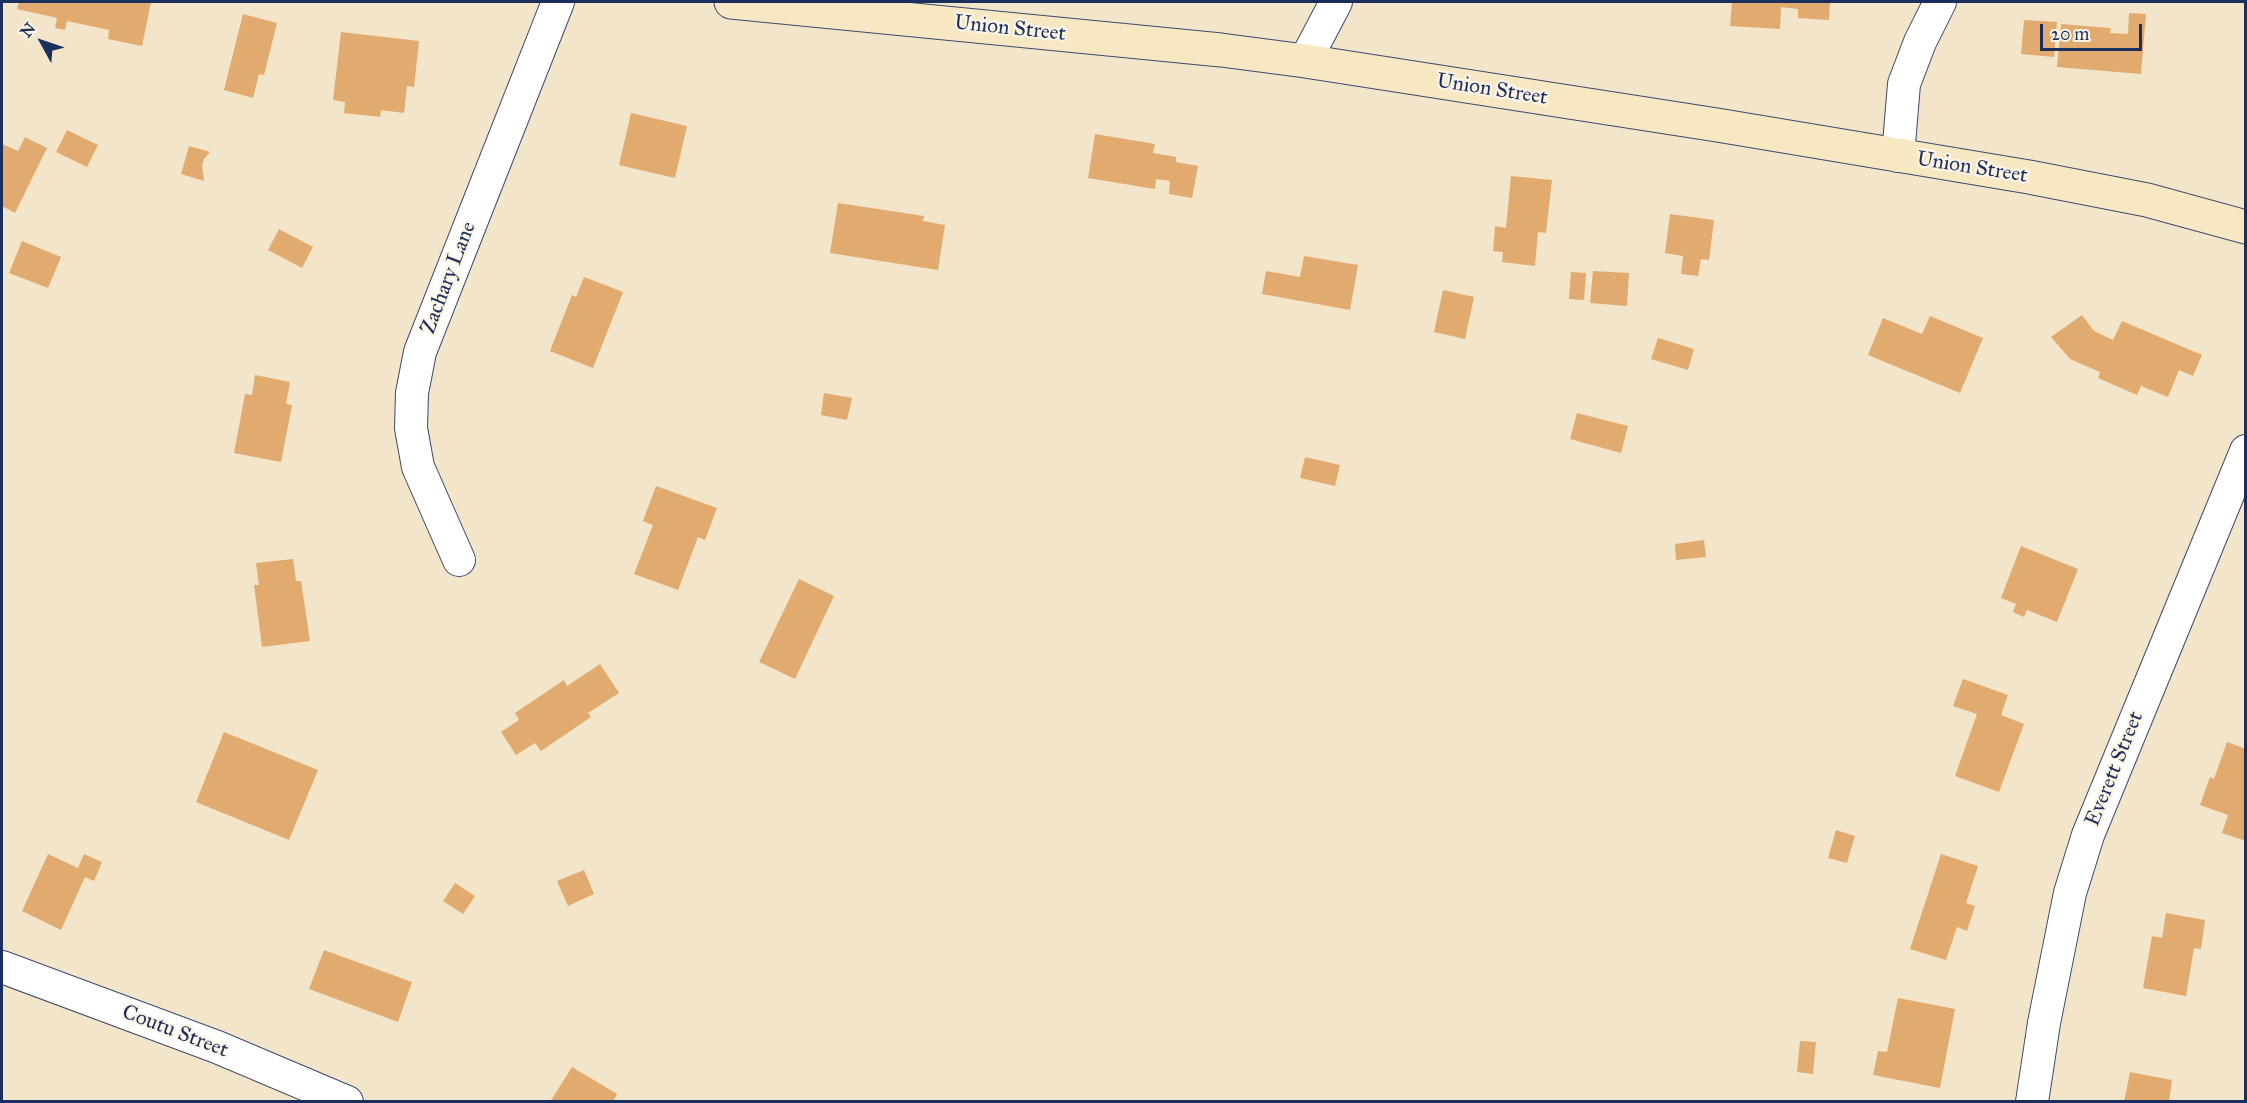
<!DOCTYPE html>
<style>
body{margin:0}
#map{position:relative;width:2247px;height:1103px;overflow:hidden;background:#f3e5c9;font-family:"IM FELL Great Primer",serif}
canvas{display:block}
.frame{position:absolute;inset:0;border:3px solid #1b2f5e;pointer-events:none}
.north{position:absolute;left:12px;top:12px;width:60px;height:60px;-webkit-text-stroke:4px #fcf5e5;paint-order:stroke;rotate:310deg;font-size:16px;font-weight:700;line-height:24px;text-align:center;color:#1b2f5e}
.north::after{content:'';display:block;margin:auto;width:21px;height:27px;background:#1b2f5e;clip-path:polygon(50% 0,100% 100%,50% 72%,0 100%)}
.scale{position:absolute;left:2040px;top:24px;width:102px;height:27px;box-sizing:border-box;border:3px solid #1b2f5e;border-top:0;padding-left:8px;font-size:18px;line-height:21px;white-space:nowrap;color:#1b2f5e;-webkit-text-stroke:4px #fcf5e5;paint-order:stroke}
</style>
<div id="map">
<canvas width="2247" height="1103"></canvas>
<div class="frame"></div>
<div class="north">N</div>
<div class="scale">20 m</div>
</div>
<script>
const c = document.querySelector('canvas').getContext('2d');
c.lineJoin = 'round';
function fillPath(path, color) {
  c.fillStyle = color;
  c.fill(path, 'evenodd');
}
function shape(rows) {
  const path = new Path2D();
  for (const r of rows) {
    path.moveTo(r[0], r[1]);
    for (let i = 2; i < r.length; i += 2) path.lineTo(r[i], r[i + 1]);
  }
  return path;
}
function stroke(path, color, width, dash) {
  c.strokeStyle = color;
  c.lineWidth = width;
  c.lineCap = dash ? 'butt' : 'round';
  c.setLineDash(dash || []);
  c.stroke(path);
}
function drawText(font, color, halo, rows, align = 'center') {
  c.font = font + ' "IM FELL Great Primer",serif';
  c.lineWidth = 4.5;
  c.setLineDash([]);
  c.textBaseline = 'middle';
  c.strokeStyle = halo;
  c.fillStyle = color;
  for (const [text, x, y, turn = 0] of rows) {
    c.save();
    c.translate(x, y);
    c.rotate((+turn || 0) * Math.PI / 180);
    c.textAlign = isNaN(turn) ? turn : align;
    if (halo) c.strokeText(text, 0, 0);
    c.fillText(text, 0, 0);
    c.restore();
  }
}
fillPath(shape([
 [19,2,151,2,142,46,108,39,109,30,67,21,65,30,55,28,57,18,17,9],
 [1732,2,1830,2,1829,20,1798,18,1798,9,1781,7,1780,29,1730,26],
 [2129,13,2146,14,2141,74,2057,67,2061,24,2111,28,2110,33,2128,34],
 [243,14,277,23,264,75,259,74,253,98,224,90],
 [2024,20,2057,22,2054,57,2021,54],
 [341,32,419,41,414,87,407,86,404,113,381,110,380,117,344,113,345,102,333,100],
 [631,113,687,126,675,178,619,165],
 [67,130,98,145,87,167,56,152],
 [1095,134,1155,144,1153,153,1176,157,1176,162,1198,166,1192,198,1169,194,1170,181,1156,179,1155,189,1088,178],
 [25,137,47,148,15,213,2,206,2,144,18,151],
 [189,146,210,152,204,159,202,165,204,181,181,174],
 [1511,176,1552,180,1546,233,1538,232,1535,266,1502,262,1503,252,1493,251,1495,226,1506,228],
 [838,203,924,216,923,221,945,225,938,270,830,253],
 [1670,214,1714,220,1709,260,1701,259,1698,276,1681,274,1683,256,1665,253],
 [279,229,313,247,302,268,268,250],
 [22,241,61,257,48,288,9,273],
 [1304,256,1358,265,1350,310,1262,294,1266,271,1300,277],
 [1593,271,1629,273,1627,306,1590,303],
 [1571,272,1586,273,1584,300,1569,299],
 [584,277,623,292,593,368,550,351,572,295,576,297],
 [1443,290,1474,297,1465,339,1434,332],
 [2082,315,2094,331,2113,340,2122,321,2202,355,2193,376,2179,370,2168,397,2141,386,2137,395,2098,378,2100,372,2070,359,2051,337],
 [1930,316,1983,338,1960,393,1868,355,1883,318,1922,334],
 [1658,338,1694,349,1688,370,1651,359],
 [255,375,290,382,286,404,292,405,281,462,234,453,245,394,252,395],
 [824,393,852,398,847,420,821,415],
 [1577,413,1628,426,1621,453,1570,439],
 [1305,457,1340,465,1335,486,1300,478],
 [656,486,717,508,705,540,698,537,678,590,634,574,653,525,643,521],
 [1704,540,1706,557,1676,560,1675,544],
 [2021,546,2078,569,2057,622,2027,610,2024,617,2013,612,2016,604,2001,598],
 [293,559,296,581,301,581,310,641,262,647,254,585,259,585,256,563],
 [799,579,834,596,795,679,759,662],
 [600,664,619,693,588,713,591,717,541,751,535,743,516,755,501,732,519,720,515,713,564,680,567,686],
 [1963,679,2008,695,2001,715,2024,724,1999,792,1955,776,1977,714,1953,706],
 [224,732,318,770,289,840,196,802],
 [2227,742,2246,749,2246,841,2222,833,2228,815,2200,805,2210,777,2214,779],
 [1836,830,1855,836,1847,863,1828,858],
 [48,854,78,868,84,854,102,862,94,881,85,877,61,930,22,911],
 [1941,854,1978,866,1966,903,1975,906,1967,931,1957,927,1946,960,1910,949],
 [584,870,594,894,568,906,557,881],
 [455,883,475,896,463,914,443,901],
 [2166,913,2205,920,2201,949,2194,948,2186,996,2143,988,2152,936,2162,938],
 [324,950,412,982,398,1022,309,989],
 [1898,998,1955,1009,1940,1088,1873,1075,1878,1051,1887,1052],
 [1800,1041,1816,1042,1813,1074,1797,1072],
 [572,1067,617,1094,613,1102,550,1102],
 [2130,1072,2172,1080,2169,1102,2124,1102]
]), '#e1aa6e');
const minor = shape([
 [1305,61,1336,2],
 [1898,156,1904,84,1920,42,1940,2],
 [459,560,418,467,411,428,412,393,420,352,558,2],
 [2,967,217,1047,347,1102],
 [2032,1102,2044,1023,2070,893,2088,835,2246,451]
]);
const secondary = shape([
 [731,2,1221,50,1305,61,1717,125,2029,177,2147,200,2246,227]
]);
stroke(minor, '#3b4a6e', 34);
stroke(secondary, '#3b4a6e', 35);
stroke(minor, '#fff', 32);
stroke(secondary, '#f7e8c3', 33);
drawText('21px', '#1b2f5e', '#fcf5e5', [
 ["Union Street",1010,29,6],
 ["Union Street",1492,90,9],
 ["Union Street",1972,168,9],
 ["Zachary Lane",449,278,-69],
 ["Everett Street",2115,769,-68],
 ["Coutu Street",175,1032,21]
]);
</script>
